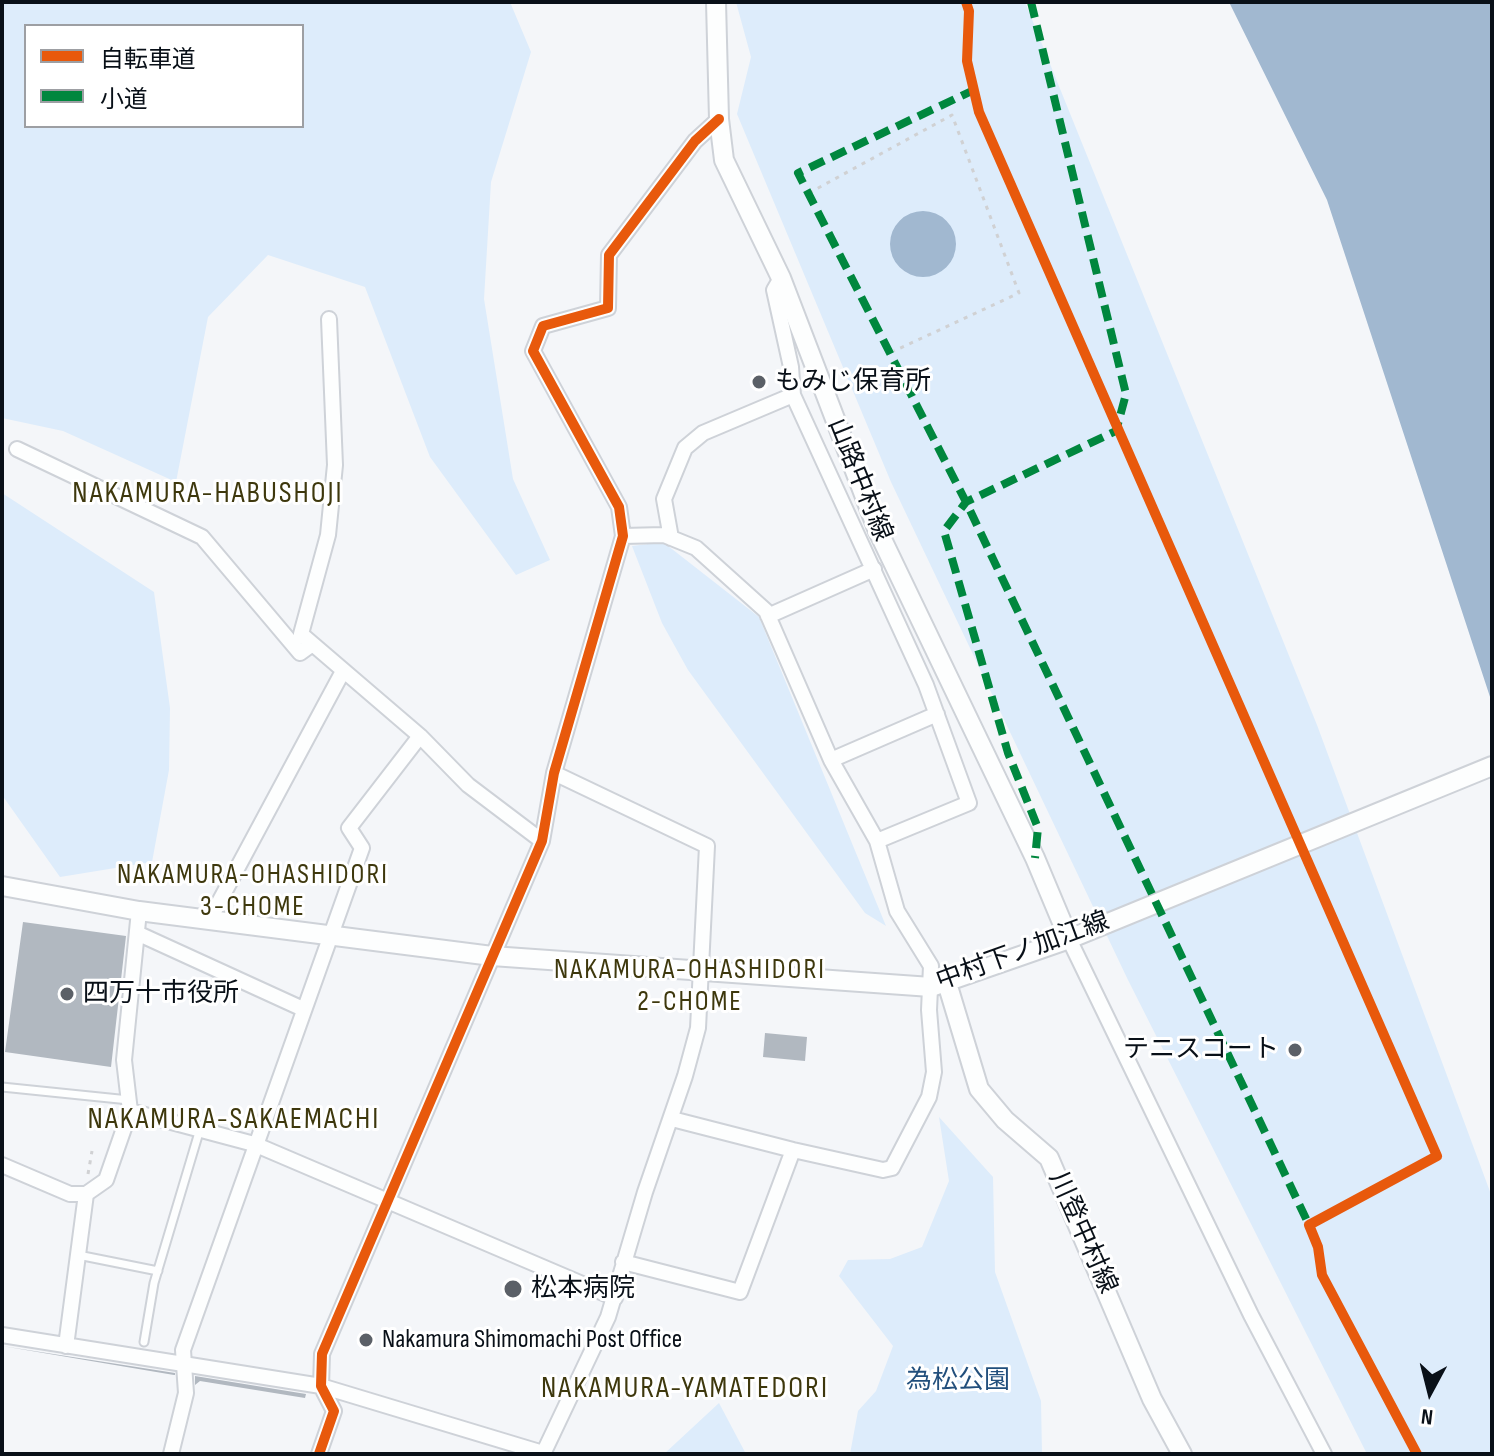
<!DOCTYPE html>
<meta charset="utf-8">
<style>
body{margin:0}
#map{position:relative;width:1494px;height:1456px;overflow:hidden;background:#f4f6f9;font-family:"Sofia Sans Condensed","Noto Sans JP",sans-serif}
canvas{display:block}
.frame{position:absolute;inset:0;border:4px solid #091018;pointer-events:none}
.legend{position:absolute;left:24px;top:24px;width:280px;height:104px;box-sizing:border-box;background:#fff;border:2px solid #9d9fa3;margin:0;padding:10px 14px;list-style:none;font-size:24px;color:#091018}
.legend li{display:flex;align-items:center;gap:16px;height:40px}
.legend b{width:40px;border:2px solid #9d9fa3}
.north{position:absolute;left:1390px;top:1352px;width:80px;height:80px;-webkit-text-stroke:6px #fff;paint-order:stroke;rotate:187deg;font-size:22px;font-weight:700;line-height:32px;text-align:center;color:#091018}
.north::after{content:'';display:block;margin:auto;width:28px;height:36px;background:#091018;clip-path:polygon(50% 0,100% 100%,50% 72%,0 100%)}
</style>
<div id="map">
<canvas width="1494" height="1456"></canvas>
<div class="frame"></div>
<ul class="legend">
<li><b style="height:10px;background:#e8590c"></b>自転車道</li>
<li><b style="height:10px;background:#00873e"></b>小道</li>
</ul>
<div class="north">N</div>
</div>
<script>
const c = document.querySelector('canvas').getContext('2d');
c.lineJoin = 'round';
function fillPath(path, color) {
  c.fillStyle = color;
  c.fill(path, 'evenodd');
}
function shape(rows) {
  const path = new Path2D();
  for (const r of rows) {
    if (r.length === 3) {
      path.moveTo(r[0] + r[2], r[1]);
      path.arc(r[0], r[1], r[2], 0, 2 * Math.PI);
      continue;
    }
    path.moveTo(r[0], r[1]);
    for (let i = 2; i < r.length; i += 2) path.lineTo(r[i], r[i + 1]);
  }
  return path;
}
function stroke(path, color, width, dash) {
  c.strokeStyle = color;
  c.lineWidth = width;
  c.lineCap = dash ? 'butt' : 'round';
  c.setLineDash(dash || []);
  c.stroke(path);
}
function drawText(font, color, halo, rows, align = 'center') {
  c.font = font + ' "Sofia Sans Condensed","Noto Sans JP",sans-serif';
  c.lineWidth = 6;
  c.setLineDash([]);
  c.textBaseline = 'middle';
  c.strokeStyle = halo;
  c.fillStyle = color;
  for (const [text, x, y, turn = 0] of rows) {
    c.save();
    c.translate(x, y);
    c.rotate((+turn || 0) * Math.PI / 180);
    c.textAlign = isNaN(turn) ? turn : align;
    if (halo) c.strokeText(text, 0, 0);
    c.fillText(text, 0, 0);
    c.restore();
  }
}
fillPath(shape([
 [2,2,510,2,531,52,491,182,484,299,513,479,550,560,516,575,430,457,365,287,268,255,208,317,176,482,63,431,2,418],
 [26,26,302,26,302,126,26,126],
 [736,2,1025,2,1317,725,1492,1197,1492,1454,1367,1454,1128,980,891,482,737,114,751,57],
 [2,493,154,592,170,708,169,770,152,862,60,877,2,795],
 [663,542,759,617,886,926,865,913,688,670,662,623,632,546],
 [939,1117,993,1177,995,1272,1041,1401,1042,1454,850,1454,858,1411,876,1391,893,1346,839,1276,848,1260,890,1259,922,1247,949,1181],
 [719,1403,746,1454,664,1454]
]), '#ddecfb');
fillPath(shape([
 [1229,2,1492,2,1492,703,1327,200],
 [923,244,33]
]), '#a1b8d0');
fillPath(shape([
 [23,922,126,936,111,1067,5,1052],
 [765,1033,807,1037,805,1061,763,1057],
 [2,1346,175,1373,175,1375,174,1375],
 [195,1376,306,1394,305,1398,200,1381,195,1385]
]), '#b1b8c0');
const service = shape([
 [2,1087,129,1100],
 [78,1255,158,1271],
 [144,1342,154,1283,200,1129]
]);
const minor = shape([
 [781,278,774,290,791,367,793,395,926,685,969,803,877,841],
 [329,319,335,465,328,535,301,634,420,736,468,785,542,841],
 [17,449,202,537,300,653,311,645],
 [623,536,664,535,696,548,766,611,831,760,877,841,897,911,931,966,929,1010,934,1072,929,1097,892,1168,883,1170,793,1150,672,1119],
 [671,538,664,499,685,448,703,433,793,395],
 [768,616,874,569],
 [831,760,937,714],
 [210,919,342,673],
 [139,934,303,1009],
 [1069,939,1251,1315,1324,1454],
 [130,1111,254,1144,615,1298],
 [2,1165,70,1194,86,1194,106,1180,130,1111,124,1060,139,911],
 [623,1262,740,1292,793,1150],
 [2,1335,321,1386,543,1453],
 [66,1346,86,1194],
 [171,1454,186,1393,183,1350,362,848,349,828,420,736],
 [319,1454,334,1411,321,1386,322,1354,542,841,554,773,623,536,619,507,533,351,543,326,608,308,609,255,695,141,719,119],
 [543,1454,608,1317,645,1192,685,1076,698,1028,707,846,554,773]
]);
const secondary = shape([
 [716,2,719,119,724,160,781,278,878,531,1035,858,1069,939],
 [2,886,139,911,492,956,931,987,1069,939,1492,766],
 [947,983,979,1089,1005,1120,1049,1158,1152,1399,1182,1454]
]);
stroke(service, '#ced2d8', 11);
stroke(minor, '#ced2d8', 18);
stroke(secondary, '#ced2d8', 22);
stroke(shape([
 [809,193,952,115,1019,293,894,351],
 [88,1174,92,1151]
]), '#d0d1d3', 3, [4, 6]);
stroke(service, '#fdfefe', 7);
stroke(minor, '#fdfefe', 14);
stroke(secondary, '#fdfefe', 18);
stroke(shape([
 [1031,2,1126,394,1116,431,966,502,944,531,1008,753,1038,828,1035,858],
 [976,89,798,173,966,502,1309,1225]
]), '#00873e', 8, [16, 8]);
stroke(shape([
 [966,2,969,11,967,61,979,112,1437,1156,1309,1225,1318,1247,1322,1275,1417,1454],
 [319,1454,334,1411,321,1386,322,1354,542,841,554,773,623,536,619,507,533,351,543,326,608,308,609,255,695,141,719,119]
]), '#e8590c', 10);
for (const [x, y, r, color] of [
 [759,382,8,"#5b6067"],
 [67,994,8,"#5b6067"],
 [1295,1050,8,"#5b6067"],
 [513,1289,10,"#5b6067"],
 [366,1340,8,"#5b6067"]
]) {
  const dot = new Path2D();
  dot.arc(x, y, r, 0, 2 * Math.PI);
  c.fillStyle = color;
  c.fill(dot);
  stroke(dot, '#fff', 3);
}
drawText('26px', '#091018', '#fff', [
 ["もみじ保育所",775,382],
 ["四万十市役所",83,994],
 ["テニスコート",1279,1050,"right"],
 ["松本病院",531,1289],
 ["Nakamura Shimomachi Post Office",382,1340]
], 'left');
drawText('26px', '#091018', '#fff', [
 ["山路中村線",859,480,68],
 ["中村下ノ加江線",1023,952,-20],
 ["川登中村線",1082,1233,66]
]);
drawText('26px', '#224f7c', '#fff', [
 ["為松公園",958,1381]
]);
c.letterSpacing = '2px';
drawText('28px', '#3e380d', '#fff', [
 ["NAKAMURA-OHASHIDORI",253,876],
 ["3-CHOME",253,908],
 ["NAKAMURA-OHASHIDORI",690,971],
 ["2-CHOME",690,1003]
]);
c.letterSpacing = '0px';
c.letterSpacing = '2px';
drawText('30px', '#3e380d', '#fff', [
 ["NAKAMURA-HABUSHOJI",208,494],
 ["NAKAMURA-SAKAEMACHI",234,1120],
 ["NAKAMURA-YAMATEDORI",685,1389]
]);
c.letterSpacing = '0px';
</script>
